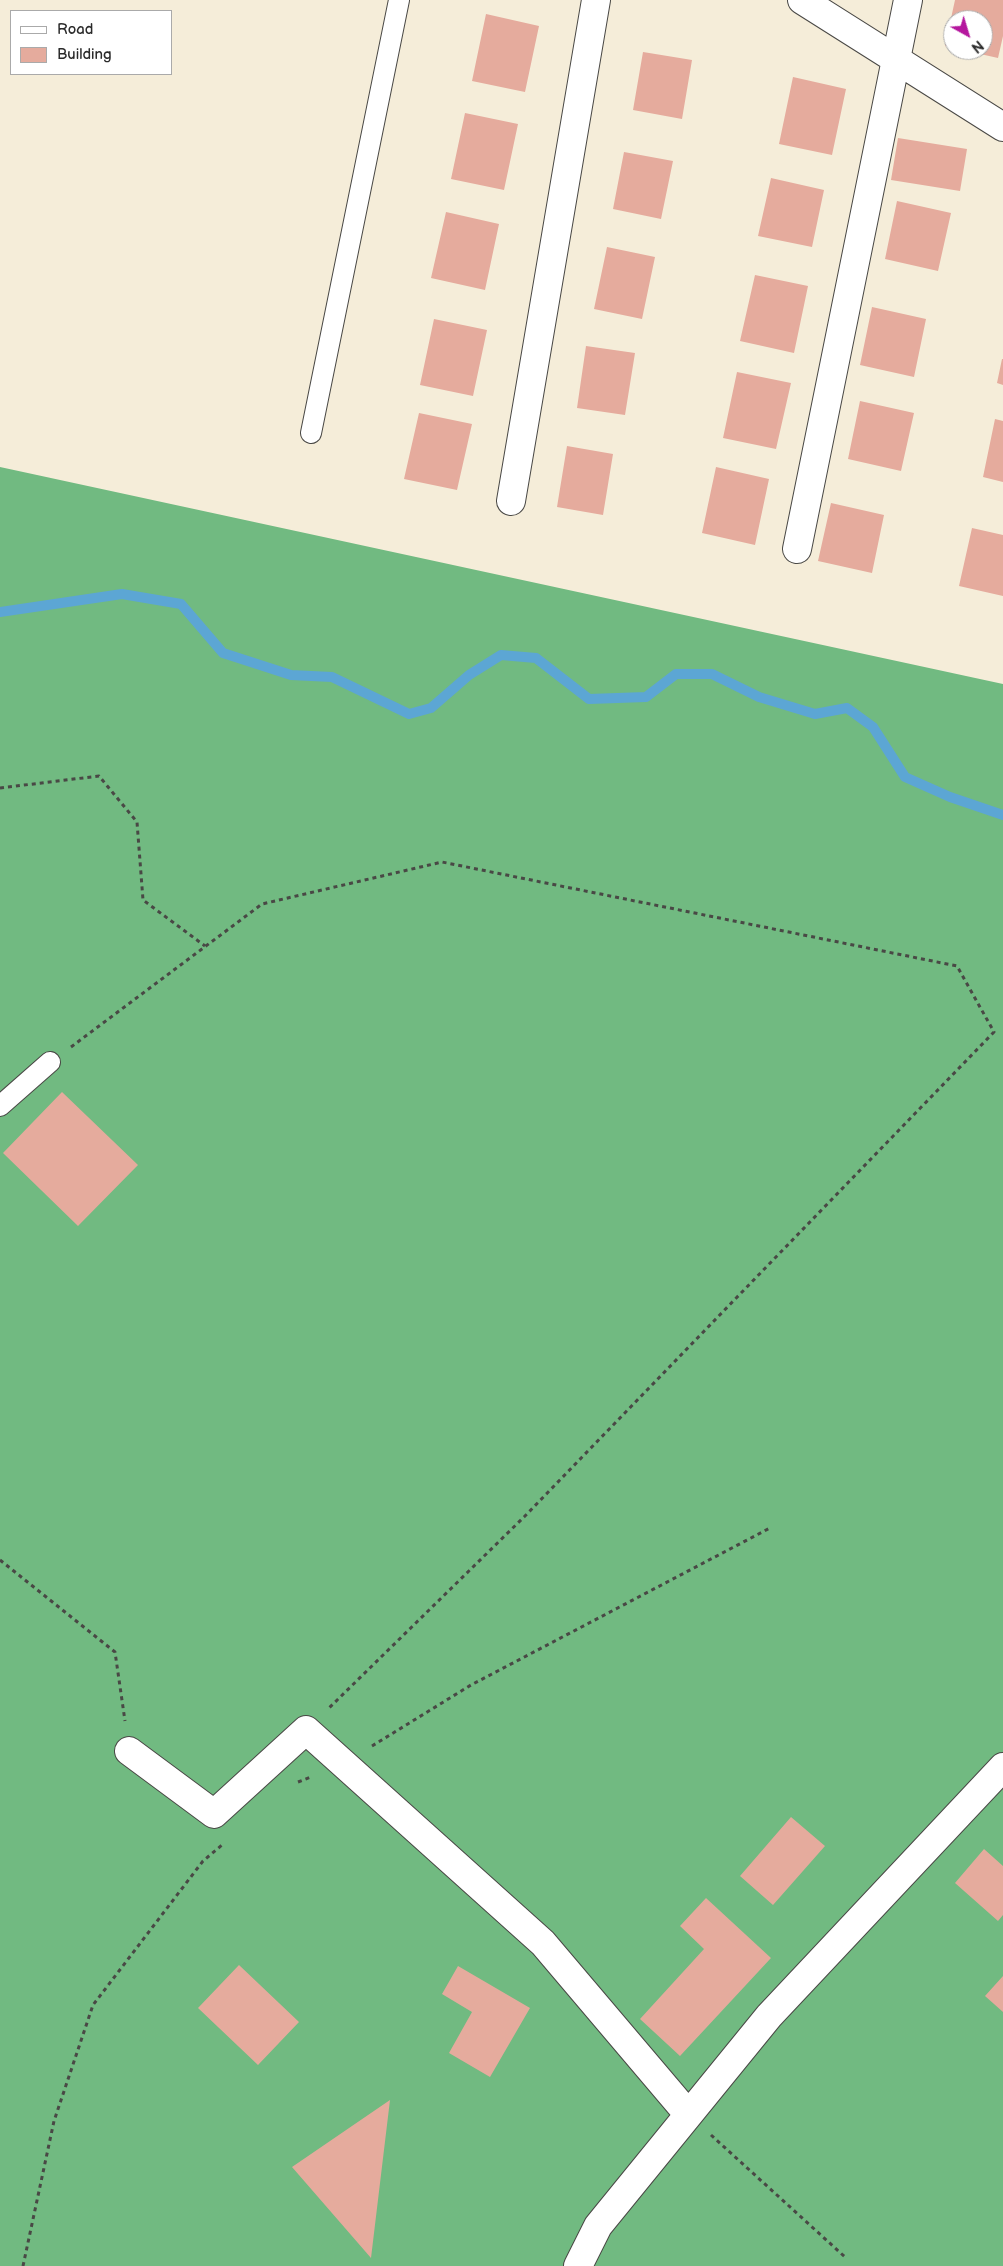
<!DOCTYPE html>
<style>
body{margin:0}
#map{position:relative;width:1003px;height:2266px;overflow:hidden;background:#f5edd9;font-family:"Balsamiq Sans",sans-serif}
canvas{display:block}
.legend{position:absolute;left:10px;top:10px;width:162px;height:65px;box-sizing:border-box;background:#fff;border:1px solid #aaa;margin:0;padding:6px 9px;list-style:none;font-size:15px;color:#2b2b2b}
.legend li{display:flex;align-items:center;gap:10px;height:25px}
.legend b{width:25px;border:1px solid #aaa}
.north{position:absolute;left:943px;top:10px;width:50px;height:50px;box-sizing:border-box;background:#fff;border:1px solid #aaa;border-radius:50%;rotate:141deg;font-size:14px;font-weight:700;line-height:20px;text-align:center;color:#2b2b2b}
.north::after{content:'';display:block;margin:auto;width:18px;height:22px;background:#b5179e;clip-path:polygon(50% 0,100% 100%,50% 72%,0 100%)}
</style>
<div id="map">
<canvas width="1003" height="2266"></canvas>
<ul class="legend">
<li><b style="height:6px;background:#fff"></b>Road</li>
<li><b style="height:14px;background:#e5ab9d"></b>Building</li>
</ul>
<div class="north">N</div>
</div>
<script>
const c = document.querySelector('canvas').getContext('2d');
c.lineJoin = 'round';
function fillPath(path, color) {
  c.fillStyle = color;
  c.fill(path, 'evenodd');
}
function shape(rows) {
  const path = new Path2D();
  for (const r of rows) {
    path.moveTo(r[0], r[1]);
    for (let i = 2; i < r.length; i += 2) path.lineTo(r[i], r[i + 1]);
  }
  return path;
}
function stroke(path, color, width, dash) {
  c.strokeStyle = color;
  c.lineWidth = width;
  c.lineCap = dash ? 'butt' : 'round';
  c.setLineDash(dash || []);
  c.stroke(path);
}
fillPath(shape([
 [0,467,1003,684,1003,2266,0,2266]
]), '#71ba81');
stroke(shape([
 [0,612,122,594,181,604,223,653,291,675,332,677,409,714,431,708,469,675,501,655,536,658,589,699,646,697,676,674,712,674,759,697,815,714,847,708,873,727,905,777,950,797,1003,815]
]), '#5ca6d4', 10);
fillPath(shape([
 [955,0,1003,0,1003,36,998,58,967,51,983,50,983,20,953,20,953,48,945,46],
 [486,14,539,26,525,92,472,81],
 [643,52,692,60,682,119,633,110],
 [793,77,846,89,832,155,779,144],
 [465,113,518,124,504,190,451,179],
 [898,138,967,149,960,191,891,180],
 [624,152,673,161,661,219,613,209],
 [771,178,824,190,812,247,758,236],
 [897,201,951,213,938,271,885,259],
 [446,212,499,224,485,290,431,278],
 [607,247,655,257,642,319,594,309],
 [755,275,808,286,794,353,740,341],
 [872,307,926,319,914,377,860,365],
 [434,319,487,330,473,396,420,385],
 [586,346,635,353,625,415,577,408],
 [1002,359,1003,359,1003,385,997,383],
 [737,372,791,383,776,449,723,438],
 [860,401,914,413,901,471,848,459],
 [419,413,472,424,457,490,404,479],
 [995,419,1003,421,1003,482,983,477],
 [567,446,613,454,603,515,557,507],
 [716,467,769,479,755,545,702,533],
 [831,503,884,515,872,573,818,561],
 [972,528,1003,535,1003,596,959,586],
 [62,1092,138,1165,78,1226,3,1153],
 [791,1817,825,1846,773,1905,740,1876],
 [984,1849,1003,1866,1003,1915,998,1921,955,1883],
 [706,1898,771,1958,680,2056,640,2019,704,1949,680,1926],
 [239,1965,299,2022,258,2065,198,2008],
 [458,1966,530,2008,490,2077,449,2053,472,2012,442,1994],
 [1003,1976,1003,2012,985,1996],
 [390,2100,371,2258,292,2167]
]), '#e5ab9d');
const lane = shape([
 [311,433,399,0],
 [0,1106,50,1062]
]);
const street = shape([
 [802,0,1003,127],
 [511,501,596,0],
 [797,549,908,0],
 [129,1751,214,1814,306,1730,543,1943,688,2114],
 [578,2266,598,2226,769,2016,1003,1767]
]);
stroke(lane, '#494845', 22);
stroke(street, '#494845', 30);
stroke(shape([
 [0,788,99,776,137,822,143,900,205,946],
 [71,1047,262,904,442,862,957,966,994,1032,524,1517,328,1709],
 [0,1560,115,1652,125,1721],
 [372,1746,471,1685,770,1528],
 [298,1782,311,1777],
 [711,2135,845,2257],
 [23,2266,54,2121,93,2005,203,1861,222,1845]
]), '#494845', 3, [4, 4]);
stroke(lane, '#fff', 20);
stroke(street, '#fff', 28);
</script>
